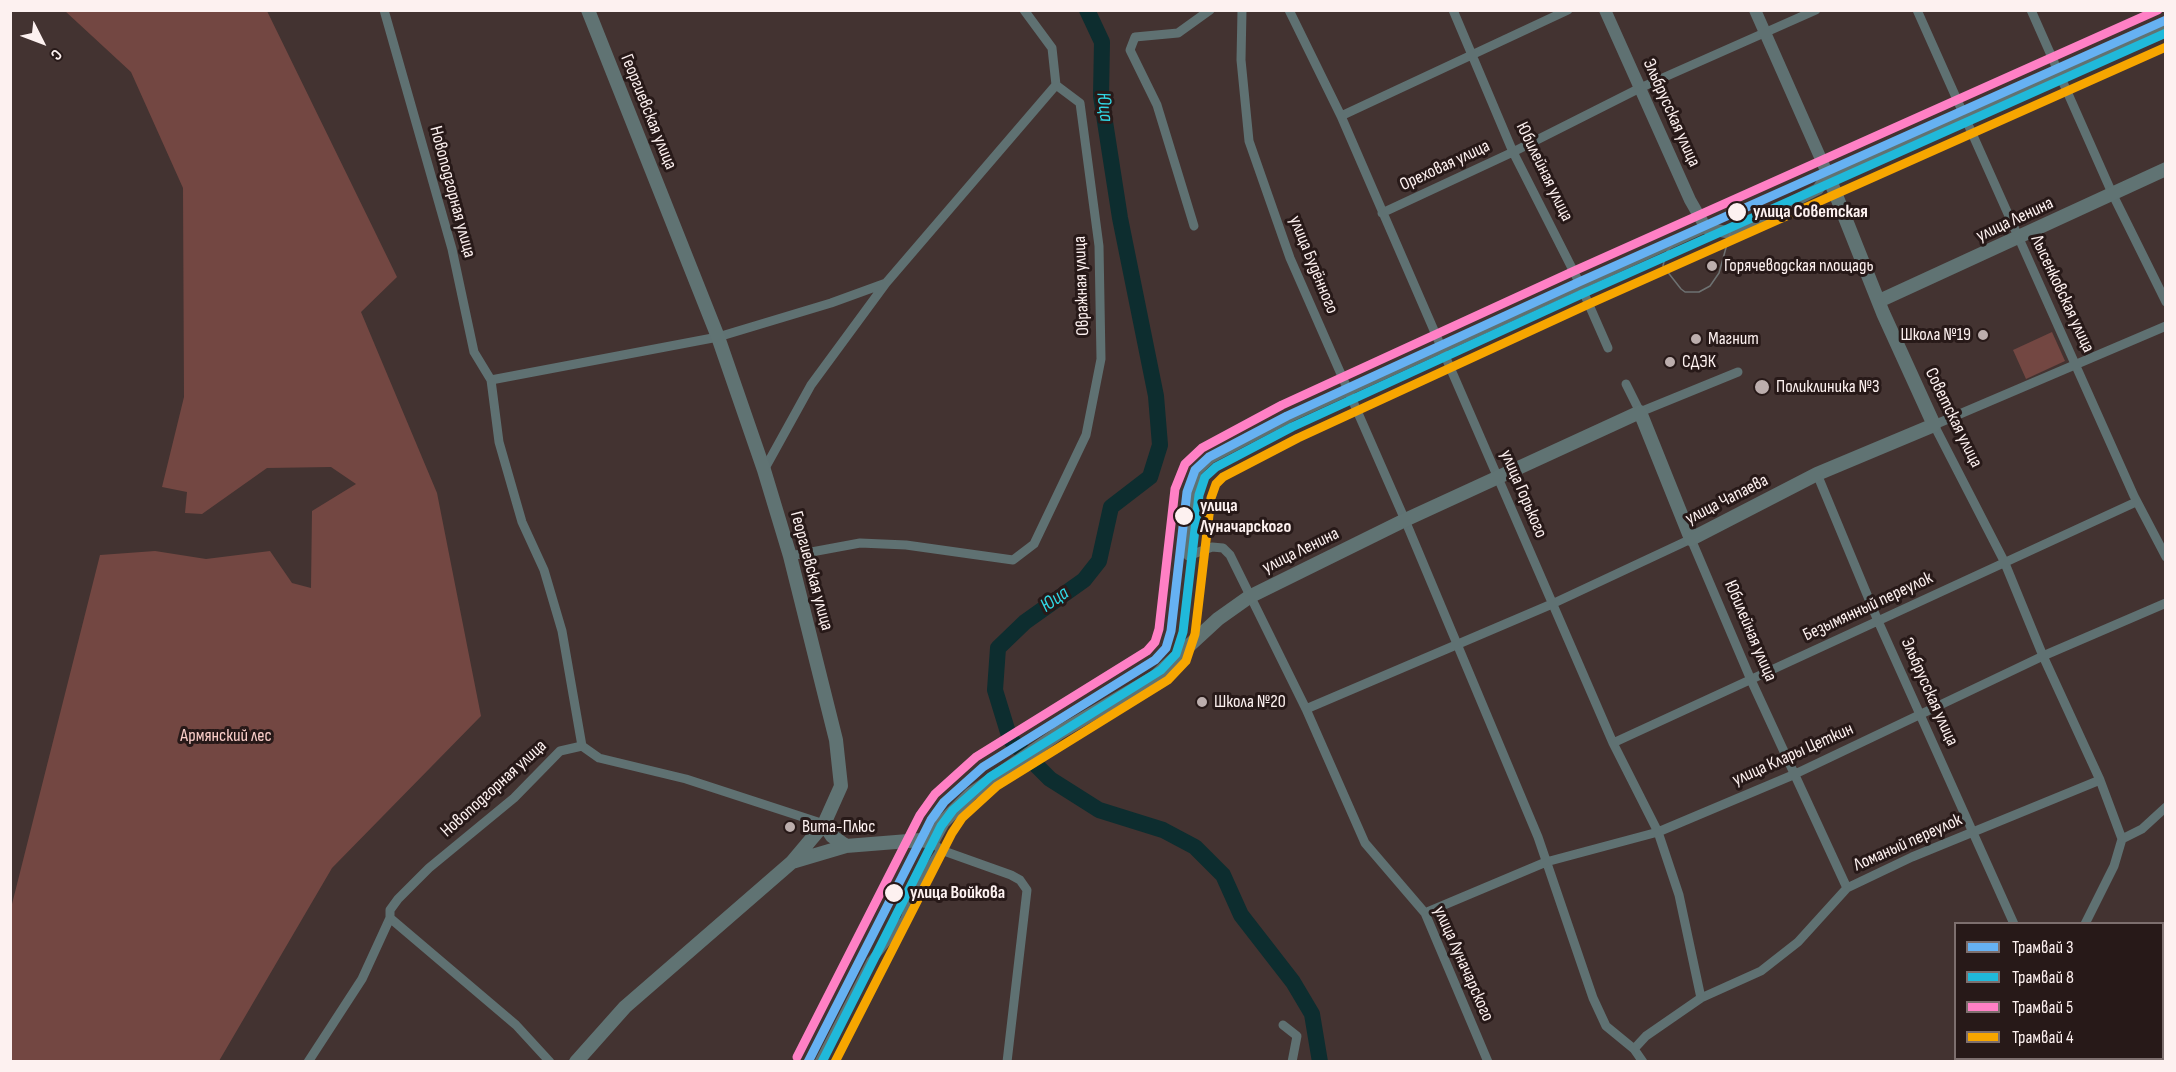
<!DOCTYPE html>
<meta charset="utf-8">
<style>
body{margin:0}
#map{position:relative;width:2176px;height:1072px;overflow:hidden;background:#433331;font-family:"Sofia Sans Condensed",sans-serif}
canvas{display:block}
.frame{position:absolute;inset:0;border:12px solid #fdf1f0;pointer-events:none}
.legend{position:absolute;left:1954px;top:922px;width:210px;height:138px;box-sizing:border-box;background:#271918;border:2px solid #7d6f6e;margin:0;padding:8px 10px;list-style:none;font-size:18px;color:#fdf1f0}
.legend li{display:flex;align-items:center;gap:12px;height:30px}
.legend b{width:30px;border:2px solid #7d6f6e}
.north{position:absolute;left:12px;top:12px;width:60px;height:60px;-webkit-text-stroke:4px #271918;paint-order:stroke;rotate:132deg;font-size:16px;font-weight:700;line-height:24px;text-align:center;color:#fdf1f0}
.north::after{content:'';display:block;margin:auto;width:21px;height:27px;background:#fdf1f0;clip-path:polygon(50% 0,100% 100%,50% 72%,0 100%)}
</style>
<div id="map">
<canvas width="2176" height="1072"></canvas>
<div class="frame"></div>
<ul class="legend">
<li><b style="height:8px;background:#66b1f2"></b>Трамвай 3</li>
<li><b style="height:8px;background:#20b9da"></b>Трамвай 8</li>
<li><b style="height:8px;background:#ff80c5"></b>Трамвай 5</li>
<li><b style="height:8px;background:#f7a600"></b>Трамвай 4</li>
</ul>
<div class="north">С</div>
</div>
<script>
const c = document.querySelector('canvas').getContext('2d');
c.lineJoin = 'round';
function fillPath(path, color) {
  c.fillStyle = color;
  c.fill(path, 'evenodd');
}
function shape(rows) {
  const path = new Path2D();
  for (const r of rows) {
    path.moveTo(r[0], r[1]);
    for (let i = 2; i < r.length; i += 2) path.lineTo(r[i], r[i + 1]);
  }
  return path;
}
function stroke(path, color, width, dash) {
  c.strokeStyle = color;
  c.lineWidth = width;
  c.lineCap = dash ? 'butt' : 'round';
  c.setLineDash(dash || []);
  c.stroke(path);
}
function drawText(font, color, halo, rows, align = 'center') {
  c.font = font + ' "Sofia Sans Condensed",sans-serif';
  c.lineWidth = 6;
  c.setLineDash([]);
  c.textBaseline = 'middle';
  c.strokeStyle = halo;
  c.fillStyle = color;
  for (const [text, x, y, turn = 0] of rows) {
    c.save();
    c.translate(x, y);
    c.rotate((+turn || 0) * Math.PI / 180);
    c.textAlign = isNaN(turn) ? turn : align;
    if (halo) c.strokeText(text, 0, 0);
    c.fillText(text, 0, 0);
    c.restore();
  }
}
fillPath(shape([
 [65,11,267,11,397,277,361,312,437,493,481,716,332,868,219,1061,11,1061,11,908,100,555,155,551,206,559,270,551,292,583,311,588,312,511,356,484,331,467,267,468,202,514,185,513,187,492,162,487,184,397,183,188,131,72],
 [2052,332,2065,361,2026,379,2013,350]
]), '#734742');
stroke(shape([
 [1087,10,1102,42,1101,96,1120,218,1156,396,1160,445,1150,477,1111,507,1099,561,1084,580,1025,622,998,648,995,690,1010,739,1050,779,1099,810,1163,830,1195,847,1223,875,1241,915,1293,982,1312,1014,1320,1062]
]), '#0d2d2f', 16);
stroke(shape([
 [1242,10,1241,60,1249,141,1290,258,1405,520,1538,837,1593,998,1606,1026,1634,1049,1643,1062],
 [1289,10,1341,116,1613,743,1658,832,1679,895,1701,998],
 [1453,10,1513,152,1579,282,1608,348],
 [1917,10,2134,496,2166,557],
 [2031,10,2112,193,2166,302],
 [1341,116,1568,10],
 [1382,213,1513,152,1640,88,1816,10],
 [1194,226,1157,105,1130,50,1135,37,1178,33,1210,10],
 [491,380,718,337,831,303,886,283],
 [1626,384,1640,412,1738,372],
 [764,470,811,385,886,283,1056,85],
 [1817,474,1878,621,2014,924],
 [790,556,860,543,906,545,1013,560,1034,544,1086,435,1101,359,1099,246,1080,103,1056,85,1052,48,1024,10],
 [1306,709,1552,604,1691,539,1751,680,1847,888],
 [1613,743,2136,502],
 [582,746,599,758,686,779,824,824],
 [2122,839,2100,780,2043,656,2004,561,1934,425,2166,326],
 [932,842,941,850,1011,875,1020,880,1027,890,1007,1062],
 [1425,913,1546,862,1658,832,1793,775,2043,656,2166,603],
 [390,918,516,1025,550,1062],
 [2085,924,2114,866,2122,839,2142,829,2166,807],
 [1283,1025,1297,1036,1292,1062],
 [1634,1049,1646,1036,1701,998,1761,971,1798,942,1847,888,1912,857,2100,780],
 [2026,1058,2029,1062],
 [308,1062,362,979,390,918,390,910,398,899,429,868,514,798,560,751,582,746,562,631,544,570,522,522,499,442,491,380,474,352,452,249,384,10],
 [819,1062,871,961,905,919,915,889,941,850],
 [1488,1062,1425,913,1365,843,1306,709,1230,555,1223,548,1212,547,1188,556,1197,472,1211,459,1292,417,1706,228],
 [1988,1062,1991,1058]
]), '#5f7172', 9);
stroke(shape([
 [1605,10,1690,200,1706,228,1731,233,1818,189,1828,175,1755,10]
]), '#5f7172', 12);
stroke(shape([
 [1879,301,2166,169],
 [824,824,832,836,846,846],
 [792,862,846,846,921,840,932,842,943,822,971,794,1059,733,1155,677,1218,619,1249,597,1405,520,1640,412,1691,539,1817,474,1934,425,1883,313,1828,175,1962,115,2166,30],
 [576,1062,625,1007,792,862,824,824,841,786,836,740,790,556,764,470,718,337,588,10]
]), '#607373', 14);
stroke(shape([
 [1677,239,1666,253,1663,266,1681,289,1685,292,1699,292,1710,286,1719,273,1734,219]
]), '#6e7272', 1.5);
stroke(shape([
 [808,1062,931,820,944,802,983,767,1155,660,1166,648,1171,631,1187,492,1195,470,1209,457,1287,416,1579,282,2166,20]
]), '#66b1f2', 9);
stroke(shape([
 [822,1062,941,826,953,810,990,777,1161,670,1176,654,1183,632,1199,495,1205,477,1216,467,1292,427,1584,293,2166,33]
]), '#20b9da', 9);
stroke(shape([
 [797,1057,920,815,935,794,976,757,1147,651,1155,642,1159,629,1175,489,1185,464,1202,448,1282,405,1574,271,2158,10]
]), '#ff80c5', 9);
stroke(shape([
 [835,1062,952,833,962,818,997,786,1168,680,1186,661,1195,634,1211,498,1216,484,1223,477,1298,438,1589,304,2166,47]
]), '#f7a600', 9);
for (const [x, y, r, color] of [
 [1737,212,10,"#fdf1f0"],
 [1712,266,6,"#bcaead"],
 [1983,335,6,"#bcaead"],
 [1696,339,6,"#bcaead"],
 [1670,362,6,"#bcaead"],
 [1762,387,8,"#bcaead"],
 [1184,516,10,"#fdf1f0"],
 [1202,702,6,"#bcaead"],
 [790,827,6,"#bcaead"],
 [894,893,10,"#fdf1f0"]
]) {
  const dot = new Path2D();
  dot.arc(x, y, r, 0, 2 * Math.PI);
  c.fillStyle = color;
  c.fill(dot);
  stroke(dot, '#271918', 2);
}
drawText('18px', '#fdf1f0', '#271918', [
 ["Георгиевская улица",648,112,68],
 ["Эльбрусская улица",1671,113,66],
 ["Ореховая улица",1445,166,-25],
 ["Юбилейная улица",1544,172,64],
 ["Новоподгорная улица",452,192,75],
 ["улица Ленина",2015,220,-25],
 ["улица Будённого",1313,265,68],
 ["Овражная улица",1082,286,-92],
 ["Лысенковская улица",2062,294,65],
 ["Советская улица",1953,418,64],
 ["улица Горького",1523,494,67],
 ["улица Чапаева",1727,500,-27],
 ["улица Ленина",1301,551,-26],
 ["Георгиевская улица",811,571,75],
 ["Безымянный переулок",1868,607,-25],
 ["Юбилейная улица",1750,631,67],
 ["Эльбрусская улица",1929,692,66],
 ["улица Клары Цеткин",1793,755,-24],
 ["Новоподгорная улица",494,789,-42],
 ["Ломаный переулок",1908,843,-24],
 ["улица Луначарского",1463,964,66]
]);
drawText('bold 18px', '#fdf1f0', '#271918', [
 ["улица Советская",1753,212],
 ["улица",1200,506],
 ["Луначарского",1200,527],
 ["улица Войкова",910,893]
], 'left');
drawText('18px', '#fdf1f0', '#271918', [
 ["Горячеводская площадь",1724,266],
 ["Школа №19",1971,335,"right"],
 ["Магнит",1708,339],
 ["СДЭК",1682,362],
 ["Поликлиника №3",1776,387],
 ["Школа №20",1214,702],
 ["Вита-Плюс",802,827]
], 'left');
drawText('18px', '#facec9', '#271918', [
 ["Армянский лес",226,736]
]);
drawText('italic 20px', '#31d7e4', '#271918', [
 ["Юца",1104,107,83],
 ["Юца",1055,600,-35]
]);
</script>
